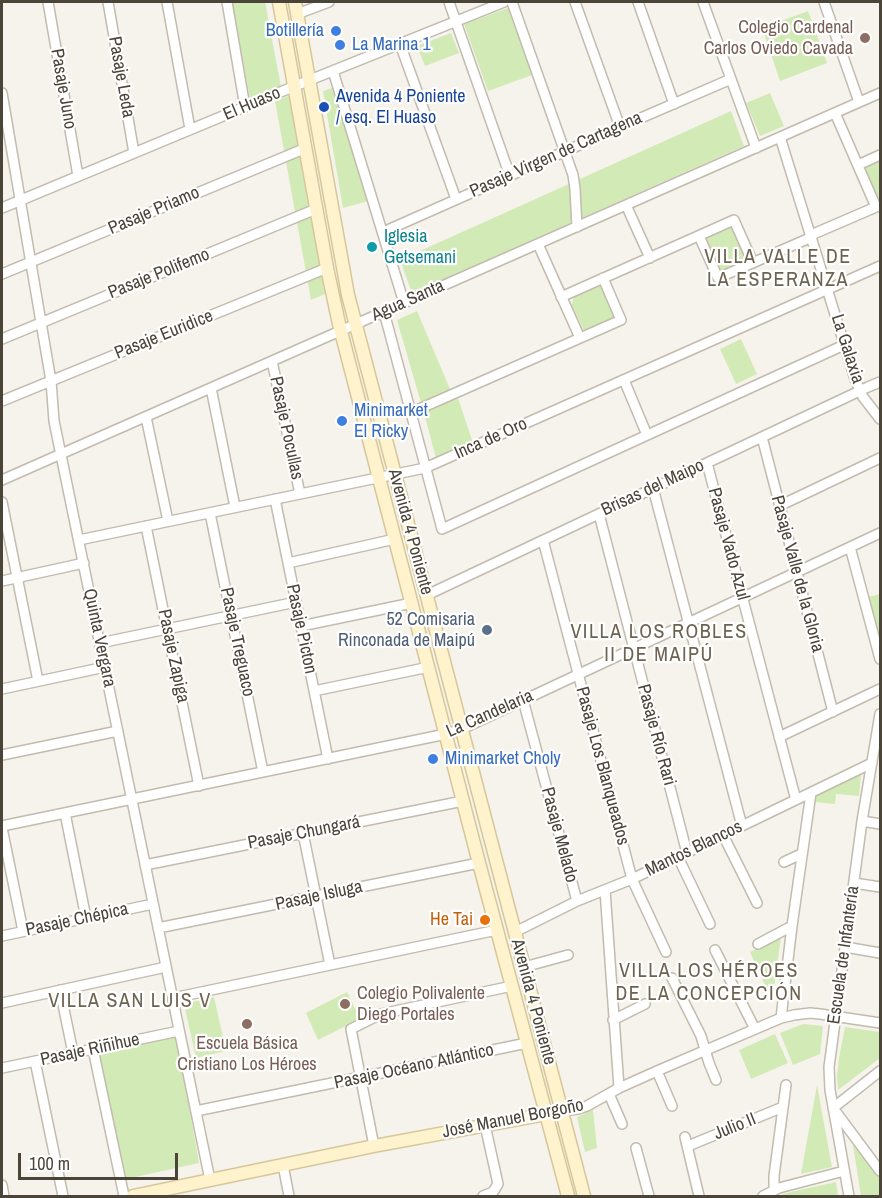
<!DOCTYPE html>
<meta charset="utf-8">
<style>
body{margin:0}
#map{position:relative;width:882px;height:1198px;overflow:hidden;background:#f6f3ec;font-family:"Archivo Narrow",sans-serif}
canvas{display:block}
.frame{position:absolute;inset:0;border:3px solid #4b4439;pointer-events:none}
.scale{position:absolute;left:18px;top:1153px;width:160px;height:27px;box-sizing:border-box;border:3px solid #4b4439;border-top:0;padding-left:8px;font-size:18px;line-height:21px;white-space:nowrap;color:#4b4439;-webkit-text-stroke:4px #fff;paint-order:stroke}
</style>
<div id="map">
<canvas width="882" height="1198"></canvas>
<div class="frame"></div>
<div class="scale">100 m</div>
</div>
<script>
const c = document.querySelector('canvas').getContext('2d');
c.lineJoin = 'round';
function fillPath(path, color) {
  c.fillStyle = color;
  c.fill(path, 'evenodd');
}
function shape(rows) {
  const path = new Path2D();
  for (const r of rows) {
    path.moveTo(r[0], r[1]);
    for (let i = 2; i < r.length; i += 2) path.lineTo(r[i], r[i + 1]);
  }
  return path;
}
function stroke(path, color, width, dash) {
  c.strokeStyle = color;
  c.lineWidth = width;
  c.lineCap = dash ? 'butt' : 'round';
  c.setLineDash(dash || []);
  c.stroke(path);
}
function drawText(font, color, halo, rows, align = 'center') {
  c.font = font + ' "Archivo Narrow",sans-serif';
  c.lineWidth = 4.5;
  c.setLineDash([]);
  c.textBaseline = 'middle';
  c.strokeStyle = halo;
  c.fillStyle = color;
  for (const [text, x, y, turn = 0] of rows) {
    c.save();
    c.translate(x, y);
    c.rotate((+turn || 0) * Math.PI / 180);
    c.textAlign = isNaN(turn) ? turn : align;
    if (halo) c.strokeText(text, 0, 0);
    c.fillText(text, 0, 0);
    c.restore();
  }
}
fillPath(shape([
 [232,2,265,2,281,87,250,99],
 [508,8,532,75,488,91,464,24],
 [808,11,827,63,780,81,762,28],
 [451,33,459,53,425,66,417,46],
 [332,88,368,201,343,208,323,91],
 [770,93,784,126,760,136,746,103],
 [289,96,325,294,311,300,275,101],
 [731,111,744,146,412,293,400,260],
 [880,159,880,197,877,199,864,166],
 [733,227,748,260,719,272,705,239],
 [600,283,617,319,585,333,572,305,574,294],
 [417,311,450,389,421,403,397,320],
 [741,339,757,374,736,384,720,349],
 [458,398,472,440,436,458,424,413],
 [880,594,880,642,868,597],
 [861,775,859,796,836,794,835,804,814,802,815,795],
 [781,938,772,1000,750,952],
 [347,992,360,1019,318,1040,306,1013],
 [214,997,226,1051,196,1058,184,1004],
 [803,1024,823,1026,820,1054,793,1065,780,1033],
 [845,1027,880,1032,880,1058,838,1090,837,1076,839,1058],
 [775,1034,788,1063,751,1079,739,1050],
 [177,1037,199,1163,126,1179,99,1053],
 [817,1085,832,1167,801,1174],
 [593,1110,597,1148,585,1152,577,1117],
 [852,1139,880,1178,880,1196,861,1196],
 [836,1182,838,1196,778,1196,786,1193]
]), '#d2eab5');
const street = shape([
 [48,2,78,176],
 [108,2,134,153],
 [167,2,190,129],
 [227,2,245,107],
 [449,2,510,176],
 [512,2,573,175,575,189,577,227],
 [575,2,620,127],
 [638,2,674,104],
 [703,2,756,148],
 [824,2,859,102],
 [297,14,329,2],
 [400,44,456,199],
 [333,71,404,303],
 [2,93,51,381,54,421,210,1180],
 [780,137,855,379,863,397,880,419],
 [858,165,880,155],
 [626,205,650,258],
 [2,208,295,86,504,2],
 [383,232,620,127,731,79],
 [811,235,876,207,835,113],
 [699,236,718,278,812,237],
 [538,244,580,338],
 [2,274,306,148],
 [561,297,734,220,753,263],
 [384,312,442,529,844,345],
 [2,339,316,209],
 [272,361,300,494],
 [624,380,647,435],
 [211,388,235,507],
 [2,401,327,268],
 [410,413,621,320,603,278],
 [146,417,168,521],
 [762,437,833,712],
 [707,463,796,800],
 [2,480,880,93],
 [653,488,742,826],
 [275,499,328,759],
 [2,502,38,681],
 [779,506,880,458],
 [210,513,263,772],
 [599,514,687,853],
 [146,526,199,786],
 [79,540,425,468,880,266],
 [543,540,632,879,666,952],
 [850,547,880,659],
 [288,563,395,539],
 [2,581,84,563],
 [427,595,868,387,880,382],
 [301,626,412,603],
 [100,643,296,602],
 [2,689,105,667],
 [314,691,429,667],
 [523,700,577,901],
 [779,737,880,689],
 [2,755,118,731],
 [65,813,86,918],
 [862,821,880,824],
 [2,826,446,734,462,729,880,533],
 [2,828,23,931],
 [303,833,330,965],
 [723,835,757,903],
 [678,857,710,924],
 [784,862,801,854],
 [145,865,463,801],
 [854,883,880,887],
 [605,890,619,1088],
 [158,928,479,863],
 [515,932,577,901,632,879,872,763],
 [2,936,153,904],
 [758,944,792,926],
 [845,947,880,953],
 [715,950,755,1029],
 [524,967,568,955],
 [672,978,701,1036,709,1063,716,1080],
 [60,990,73,1053],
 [173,998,497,930],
 [2,1003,166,967],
 [781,1018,792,926,811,793],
 [613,1020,645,1004],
 [93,1049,124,1196],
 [35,1061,63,1196],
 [2,1068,179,1031],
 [657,1071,672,1106],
 [880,1071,833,1108,880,1171],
 [609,1094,622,1124],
 [196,1111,527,1043],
 [562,1111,578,1109,587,1106,619,1088,657,1071,781,1018,794,1015,810,1013,820,1014,880,1023],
 [685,1137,699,1196],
 [374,1146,351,1029,381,1014,512,986],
 [688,1146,783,1107],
 [636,1148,649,1196],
 [283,1165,289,1196],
 [2,1185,4,1196],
 [774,1190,774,1176,786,1085],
 [483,1196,493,1192,498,1184,485,1125],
 [763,1196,779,1188,844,1171],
 [849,1196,830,1090,829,1067,862,821,880,714]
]);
const secondary = shape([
 [279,2,327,268,339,324,479,863,568,1196],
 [295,2,348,295,584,1196],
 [133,1196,374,1146,552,1113]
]);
stroke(street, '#c2bbae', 12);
stroke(secondary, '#d6c79b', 15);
stroke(street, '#fff', 9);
stroke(secondary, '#fff3cd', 12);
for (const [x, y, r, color] of [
 [336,31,6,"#3f7fe0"],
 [865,38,6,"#8d6e63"],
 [340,45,6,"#3f7fe0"],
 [324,107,6,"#1a4fb4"],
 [372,247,6,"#0f9aa8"],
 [342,421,6,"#3f7fe0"],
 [487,630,6,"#5c6f8a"],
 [433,759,6,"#3f7fe0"],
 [485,920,6,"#e8710a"],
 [345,1004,6,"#8d6e63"],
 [247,1024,6,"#8d6e63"]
]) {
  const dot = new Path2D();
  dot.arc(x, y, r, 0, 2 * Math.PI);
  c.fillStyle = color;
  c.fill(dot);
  stroke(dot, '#fff', 2);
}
drawText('18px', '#785e54', '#fff', [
 ["Colegio Cardenal",853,28],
 ["Carlos Oviedo Cavada",853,49],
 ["Colegio Polivalente",357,994,"left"],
 ["Diego Portales",357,1015,"left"],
 ["Escuela Básica",247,1044,"center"],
 ["Cristiano Los Héroes",247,1065,"center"]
], 'right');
drawText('18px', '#366cbe', '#fff', [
 ["Botillería",324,31,"right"],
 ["La Marina 1",352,45],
 ["Minimarket",354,411],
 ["El Ricky",354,432],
 ["Minimarket Choly",445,759]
], 'left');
drawText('18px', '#4b4439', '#fff', [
 ["Pasaje Leda",121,77,80],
 ["Pasaje Juno",63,89,80],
 ["El Huaso",252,104,-23],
 ["Pasaje Virgen de Cartagena",556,155,-24],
 ["Pasaje Priamo",154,211,-23],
 ["Pasaje Polifemo",159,274,-22],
 ["Agua Santa",408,301,-24],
 ["Pasaje Euridice",164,335,-22],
 ["La Galaxia",847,349,72],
 ["Pasaje Pocullas",286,428,78],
 ["Inca de Oro",491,439,-24],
 ["Brisas del Maipo",653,488,-25],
 ["Avenida 4 Poniente",410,532,75],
 ["Pasaje Vado Azul",728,544,75],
 ["Pasaje Valle de la Gloria",797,574,75],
 ["Pasaje Picton",301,629,78],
 ["Quinta Vergara",99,638,78],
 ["Pasaje Treguaco",237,642,78],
 ["Pasaje Zapiga",173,656,78],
 ["La Candelaria",490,714,-24],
 ["Pasaje Río Rari",656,735,75],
 ["Pasaje Los Blanqueados",602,766,75],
 ["Pasaje Chungará",304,833,-11],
 ["Pasaje Melado",559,835,75],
 ["Mantos Blancos",694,849,-26],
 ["Pasaje Isluga",319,896,-12],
 ["Pasaje Chépica",77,920,-12],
 ["Escuela de Infantería",844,955,-82],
 ["Avenida 4 Poniente",533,1002,75],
 ["Pasaje Riñihue",90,1050,-12],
 ["Pasaje Océano Atlántico",414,1067,-12],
 ["José Manuel Borgoño",513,1119,-11],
 ["Julio II",735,1127,-22]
]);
drawText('18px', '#164399', '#fff', [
 ["Avenida 4 Poniente",336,97],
 ["/ esq. El Huaso",336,118]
], 'left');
drawText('18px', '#0d838f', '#fff', [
 ["Iglesia",384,237],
 ["Getsemani",384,258]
], 'left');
drawText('18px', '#4e5e75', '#fff', [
 ["52 Comisaria",475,620],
 ["Rinconada de Maipú",475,641]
], 'right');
drawText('18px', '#c56008', '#fff', [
 ["He Tai",473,920]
], 'right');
c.letterSpacing = '1.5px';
drawText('20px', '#6e6250', '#fff', [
 ["VILLA VALLE DE",778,258],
 ["LA ESPERANZA",778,281],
 ["VILLA LOS ROBLES",659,633],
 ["II DE MAIPÚ",659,656],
 ["VILLA LOS HÉROES",709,972],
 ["DE LA CONCEPCIÓN",709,995],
 ["VILLA SAN LUIS V",130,1002]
]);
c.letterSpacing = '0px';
</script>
